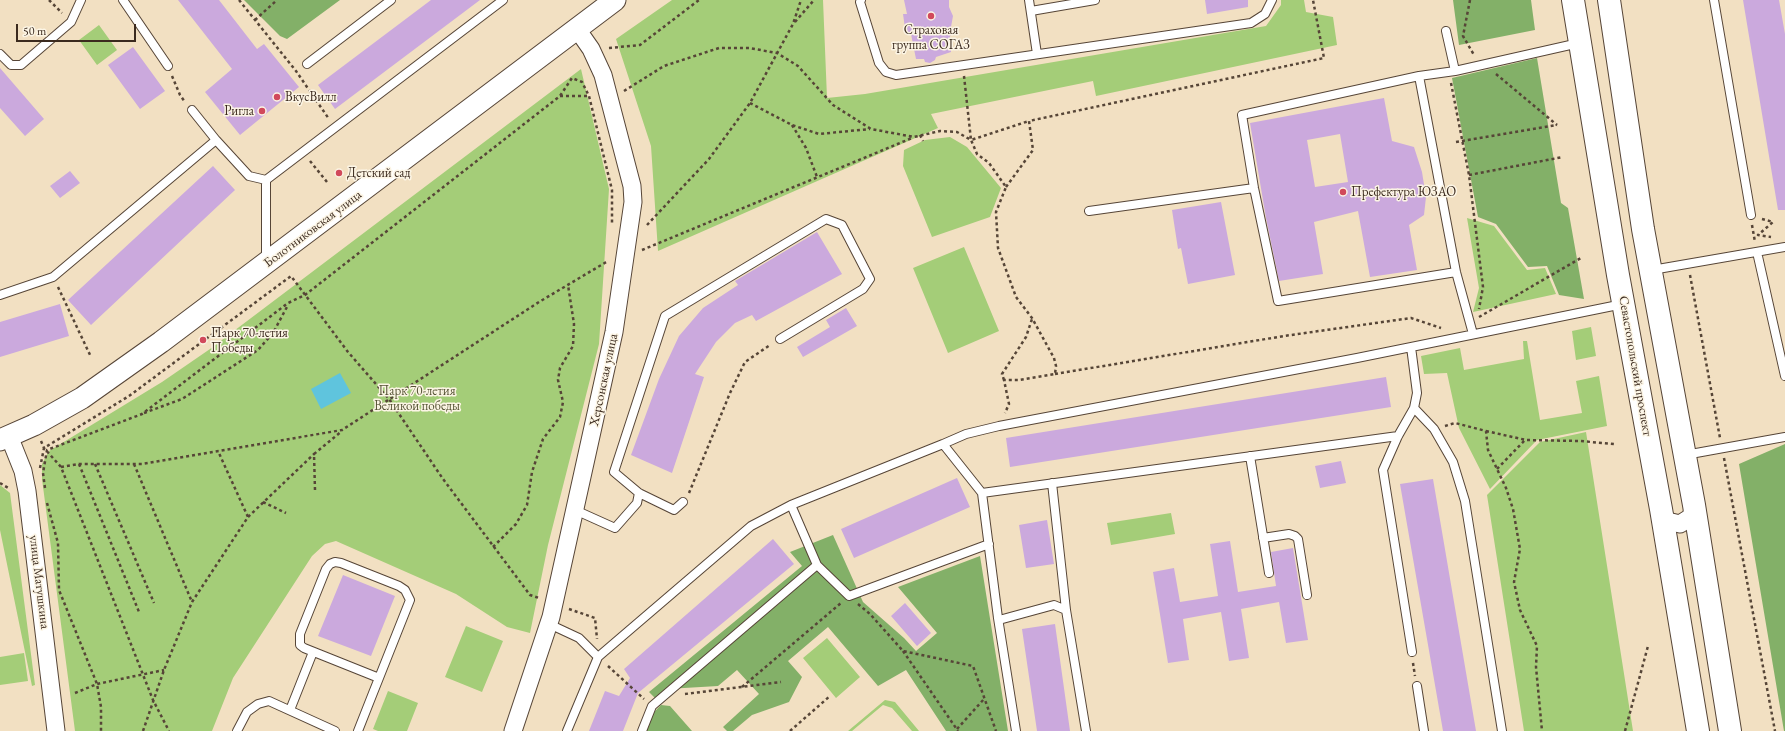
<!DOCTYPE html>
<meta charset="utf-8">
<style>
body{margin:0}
#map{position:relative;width:1785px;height:731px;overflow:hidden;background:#f2e0c2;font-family:"EB Garamond",serif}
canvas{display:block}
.scale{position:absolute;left:16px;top:24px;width:120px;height:18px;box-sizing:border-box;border:2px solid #3b2a1e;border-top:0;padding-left:5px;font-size:12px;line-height:14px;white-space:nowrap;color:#3b2a1e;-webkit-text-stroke:3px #fcf5e5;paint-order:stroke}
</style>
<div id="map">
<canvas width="1785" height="731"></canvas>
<div class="scale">50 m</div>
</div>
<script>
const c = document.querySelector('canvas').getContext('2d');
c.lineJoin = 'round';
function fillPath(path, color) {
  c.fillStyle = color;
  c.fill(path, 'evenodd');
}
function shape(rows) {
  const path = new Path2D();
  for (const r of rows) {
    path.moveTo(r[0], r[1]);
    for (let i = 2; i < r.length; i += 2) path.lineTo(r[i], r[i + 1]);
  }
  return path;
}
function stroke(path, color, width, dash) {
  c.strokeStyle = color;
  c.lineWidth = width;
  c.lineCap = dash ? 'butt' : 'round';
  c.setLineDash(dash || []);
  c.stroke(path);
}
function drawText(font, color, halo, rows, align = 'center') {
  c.font = font + ' "EB Garamond",serif';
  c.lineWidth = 3;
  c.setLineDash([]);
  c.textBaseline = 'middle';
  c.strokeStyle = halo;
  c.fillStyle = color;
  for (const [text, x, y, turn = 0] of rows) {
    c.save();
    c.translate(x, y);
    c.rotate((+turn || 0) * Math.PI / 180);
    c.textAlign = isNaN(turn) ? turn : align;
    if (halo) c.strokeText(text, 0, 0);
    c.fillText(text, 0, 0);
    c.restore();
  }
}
fillPath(shape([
 [672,0,823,0,827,98,865,94,1266,26,1281,5,1281,0,1304,0,1306,12,1333,17,1337,45,1096,96,1093,81,931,114,938,128,658,251,651,146,616,39],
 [99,25,117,50,97,65,79,40],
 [581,69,609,189,599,344,548,545,530,633,507,627,456,594,336,541,325,544,312,556,233,678,212,731,75,731,42,479,42,464,49,451,162,382,210,349],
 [950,137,967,147,1001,188,990,217,932,237,903,166,904,150,925,140],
 [1467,218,1494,226,1527,270,1545,268,1556,294,1473,312,1479,288],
 [964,247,999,331,948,353,913,268],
 [1591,327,1596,356,1576,360,1572,331],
 [1523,341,1527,341,1540,420,1582,413,1576,381,1599,376,1607,426,1537,440,1490,489,1459,428,1447,373,1424,374,1421,356,1460,348,1464,370,1524,359],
 [1586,432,1633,731,1524,731,1487,495,1540,442],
 [0,485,10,493,35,685,32,686,0,530],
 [1171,513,1175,534,1111,545,1107,523],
 [466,626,503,641,482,692,445,677],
 [827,638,860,677,836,698,803,658],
 [24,653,28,681,0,685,0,657],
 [388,691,418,703,407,731,378,731,373,729],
 [885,700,895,702,919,731,912,731,892,708,883,705,852,731,848,731]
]), '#a4cd78');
fillPath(shape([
 [244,0,340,0,287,39,280,36],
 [1453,0,1531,0,1535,30,1459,45],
 [1537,58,1561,203,1568,208,1584,299,1559,295,1547,266,1528,267,1496,224,1478,217,1452,78],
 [1785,444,1785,731,1784,731,1739,464],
 [833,535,863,602,904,638,916,651,937,633,898,587,980,556,1008,731,946,731,906,670,878,686,828,627,788,661,802,677,789,702,752,715,733,731,727,731,723,727,759,694,737,670,718,686,667,689,655,698,649,692,802,566,790,552],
 [661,705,670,706,692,731,646,731,654,712]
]), '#83b068');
fillPath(shape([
 [340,373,351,393,321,409,311,389]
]), '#5fc4dd');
fillPath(shape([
 [178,0,219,0,257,49,264,44,299,87,240,135,205,92,232,69],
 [431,0,480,0,335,109,318,85],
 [904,0,949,0,949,7,953,16,951,27,954,31,950,36,951,52,936,57,935,60,930,63,925,62,924,59,916,59,911,34,906,35,903,14,907,14],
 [1205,0,1248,0,1248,7,1207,14],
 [1743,0,1779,0,1785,34,1785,210,1778,210],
 [133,47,165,91,140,109,108,65],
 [0,68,44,119,25,136,0,108],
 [1384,98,1392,141,1414,147,1422,172,1426,197,1424,215,1409,225,1417,270,1370,277,1358,211,1314,222,1323,274,1279,281,1266,218,1250,123],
 [1340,134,1348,182,1315,187,1307,140],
 [213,166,235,190,91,325,68,300],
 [70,171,80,183,60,198,50,186],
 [1221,202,1235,275,1188,284,1181,248,1178,249,1172,210],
 [817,232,842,274,756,321,752,315,735,323,716,342,695,374,704,377,672,473,631,455,659,379,679,336,703,308,738,285,735,281],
 [60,304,69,336,0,357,0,322],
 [846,308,857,326,803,357,797,347,830,327,826,320],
 [1386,377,1391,407,1010,467,1006,438],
 [1341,461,1346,483,1320,488,1315,466],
 [957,478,970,507,854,558,841,529],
 [1433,479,1476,731,1443,731,1400,484],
 [1047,520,1054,564,1026,568,1019,525],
 [773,539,794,564,638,693,623,731,589,731,605,691,619,696,630,678,624,669],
 [1230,541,1238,592,1276,586,1271,552,1293,548,1308,640,1286,643,1279,602,1241,609,1249,658,1229,661,1221,612,1183,619,1189,660,1168,663,1153,572,1174,568,1180,602,1218,596,1210,544],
 [343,575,395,596,371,656,318,636],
 [905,603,931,633,917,646,891,616],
 [1055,624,1070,731,1037,731,1022,629]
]), '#cba9dd');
const service = shape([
 [123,0,168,66],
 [861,0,860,2,879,63,886,72,896,75,1251,23,1265,14,1272,0],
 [1029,0,1037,54],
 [1714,0,1751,215],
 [1031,11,1095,0],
 [1446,31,1455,71],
 [0,54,11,65,21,65,71,22,81,0],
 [307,64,391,0],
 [1419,76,1456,272,1473,334],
 [192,110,216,140],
 [266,180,266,259],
 [1089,211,1254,188],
 [1757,252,1785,376],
 [1652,270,1785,247],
 [1456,272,1278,301,1254,188,1242,115,1419,76,1455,71,1579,43],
 [0,295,53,277,216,140,249,176,266,180,503,0],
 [1411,347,1417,393,1414,408,1398,436,1383,470,1412,652],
 [1414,408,1434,429,1453,462,1465,501,1502,731],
 [943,444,966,434,999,426,1357,358,1623,304],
 [1685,455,1785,437],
 [1250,456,1269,573],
 [1052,483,1066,610],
 [982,493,1398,436],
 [683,502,674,510,639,493,614,472,665,316,826,219,842,225,870,279,863,289,780,339],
 [791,505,817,565,849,596,989,544],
 [575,510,615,528,637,503,639,493],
 [1263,538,1289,534,1295,536,1298,539,1307,595],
 [998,618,999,620,1054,605,1066,610,1086,731],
 [549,624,579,638,598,657],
 [1417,686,1424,731],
 [290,710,313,652],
 [237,731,247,712,258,704,269,701,335,731],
 [358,731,373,693,379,678,410,600,405,590,399,586,341,563,335,562,330,564,326,569,300,634,300,645,304,648,379,678],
 [567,731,598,657,751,526,791,505,943,444,982,493,998,618,1016,731],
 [642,731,652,706,817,565]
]);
const minor = shape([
 [9,436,23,471,27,491,56,731],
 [1661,509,1667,521,1680,524,1691,517,1694,505],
 [513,731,551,617,614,332,633,202,632,186,603,75,591,49,577,29]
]);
const tertiary = shape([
 [0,440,34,425,82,398,161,342,615,0]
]);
const secondary = shape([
 [1573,0,1618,275,1661,509,1698,731],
 [1609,0,1643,229,1694,505,1730,731]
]);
stroke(service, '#564537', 10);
stroke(minor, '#564537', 19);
stroke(tertiary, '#564537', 23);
stroke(secondary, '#564537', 24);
stroke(shape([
 [49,0,62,13],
 [239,0,296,71,329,119],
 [1470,0,1463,36,1474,55],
 [255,20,277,0],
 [795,22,814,0],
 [609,48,640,45,699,0],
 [1496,74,1557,125],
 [172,76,180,95,185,102],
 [964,76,971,140,1029,121],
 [1451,83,1469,175,1483,287,1479,309],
 [624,91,664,66,719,48,749,48,777,53,798,66,833,105,871,129,914,137,940,131,957,132,971,140,977,154,989,163,1006,187,996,212,998,248,1016,297,1032,318,1054,358,1056,366,1055,374,1019,380,1004,380,1009,404,1005,413],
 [560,96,589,96],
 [750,103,792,125,819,134,870,129],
 [792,125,806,148,817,177],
 [920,135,923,141],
 [1456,142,1557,125],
 [310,161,327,182],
 [1469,175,1563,157],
 [1006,187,1033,150,1029,121,1324,58,1313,0],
 [1762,219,1773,222,1758,235,1771,237],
 [647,225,709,159,750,103,793,24,801,0],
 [1752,225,1755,242],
 [642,250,912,138],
 [1690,275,1720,438],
 [58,287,91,357],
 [1479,317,1581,258],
 [1055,374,1284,336,1411,318,1441,328],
 [1004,380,1002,374,1026,337,1032,319],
 [144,413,182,399,258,350,273,333,288,305],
 [1445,426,1455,423,1486,431,1488,450,1506,488,1513,509,1520,549,1514,582,1520,610,1537,646,1536,667,1542,731],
 [1486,431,1526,440,1580,441,1614,444],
 [41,441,44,448,61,467,153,700,169,731],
 [1724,458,1775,731],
 [79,464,139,612],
 [95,464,154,603],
 [134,464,192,602],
 [61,467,79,464,142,464,342,430,539,302,608,261],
 [40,468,44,448,129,396,291,276,348,352,389,399,443,479,530,595,539,598],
 [1497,469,1525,440],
 [0,483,10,489],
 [45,488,43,473,47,450,142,414,288,303,305,295,560,96,572,78,582,82,589,96,612,190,612,223],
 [315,490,314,454,342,431],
 [689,493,730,393,745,362,770,345],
 [263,502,286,513],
 [47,503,58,543,59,590,97,684,101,707,101,731],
 [248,517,314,454],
 [493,547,516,524,527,505,532,472,543,439,560,417,563,402,558,380,560,368,573,346,574,324,568,285],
 [858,604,870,614,903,651,973,666,996,731],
 [569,609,595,618,597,639],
 [903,651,958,731],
 [1413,663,1415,676],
 [608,666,644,699],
 [742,687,841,603],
 [75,693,97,684,164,670],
 [685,694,781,682],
 [957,729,984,699],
 [143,731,164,670,192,602,248,517,218,451],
 [790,731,830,696],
 [1625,731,1648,646]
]), '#564537', 2.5, [3, 3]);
stroke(service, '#fff', 8);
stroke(minor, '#fff', 17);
stroke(tertiary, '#fff', 21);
stroke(secondary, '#fff', 22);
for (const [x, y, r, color] of [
 [931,16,4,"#d1495b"],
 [277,97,4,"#d1495b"],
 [262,111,4,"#d1495b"],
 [339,173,4,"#d1495b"],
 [1343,192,4,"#d1495b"],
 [203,340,4,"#d1495b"]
]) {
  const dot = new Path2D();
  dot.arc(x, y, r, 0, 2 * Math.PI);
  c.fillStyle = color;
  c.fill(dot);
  stroke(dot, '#fcf5e5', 1.5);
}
drawText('13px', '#3b2a1e', '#fcf5e5', [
 ["Страховая",931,30,"center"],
 ["группа СОГАЗ",931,45,"center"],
 ["ВкусВилл",285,97],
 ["Ригла",254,111,"right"],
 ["Детский сад",347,173],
 ["Префектура ЮЗАО",1351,192],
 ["Парк 70-летия",211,333],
 ["Победы",211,348]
], 'left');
drawText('13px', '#3b2a1e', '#fcf5e5', [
 ["Болотниковская улица",313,229,-37],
 ["Севастопольский проспект",1635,366,80],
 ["Херсонская улица",604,380,-78],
 ["улица Матушкина",39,582,83]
]);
drawText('13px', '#555334', '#fcf5e5', [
 ["Парк 70-летия",417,391],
 ["Великой победы",417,406]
]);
</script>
